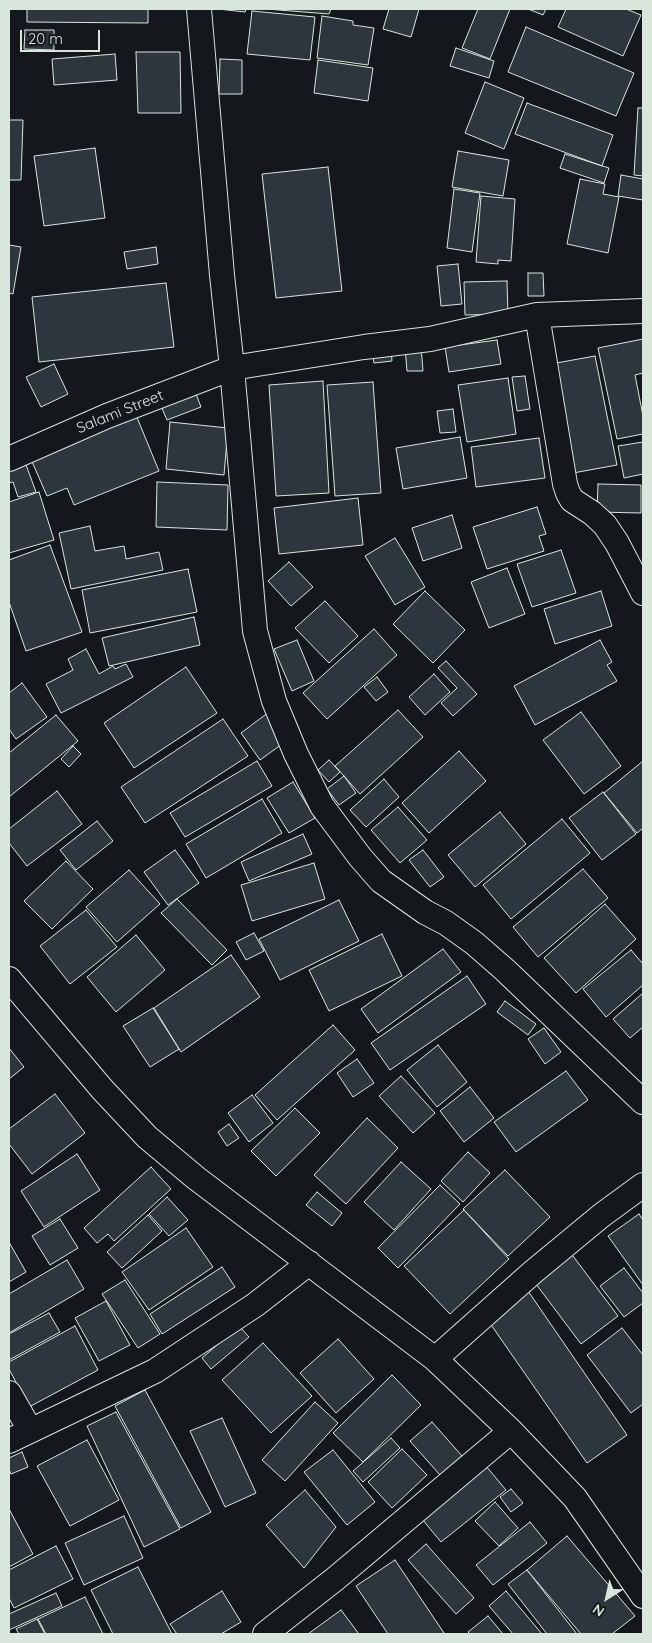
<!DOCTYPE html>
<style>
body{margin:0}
#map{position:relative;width:652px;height:1643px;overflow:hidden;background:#14181c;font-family:Quicksand,sans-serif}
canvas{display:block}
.frame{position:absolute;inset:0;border:10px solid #d8e6dc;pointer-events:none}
.north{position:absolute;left:582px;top:1573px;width:50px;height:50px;-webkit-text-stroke:4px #14181c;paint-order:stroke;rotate:215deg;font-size:14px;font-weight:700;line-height:20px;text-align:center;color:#d8e6dc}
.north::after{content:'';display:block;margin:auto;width:18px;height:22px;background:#d8e6dc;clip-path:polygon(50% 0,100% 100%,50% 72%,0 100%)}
.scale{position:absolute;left:20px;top:30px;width:80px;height:22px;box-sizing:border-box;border:2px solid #d8e6dc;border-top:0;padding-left:6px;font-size:15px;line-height:18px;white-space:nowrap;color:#d8e6dc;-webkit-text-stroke:4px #14181c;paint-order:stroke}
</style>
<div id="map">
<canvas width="652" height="1643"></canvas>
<div class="frame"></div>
<div class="north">N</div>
<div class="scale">20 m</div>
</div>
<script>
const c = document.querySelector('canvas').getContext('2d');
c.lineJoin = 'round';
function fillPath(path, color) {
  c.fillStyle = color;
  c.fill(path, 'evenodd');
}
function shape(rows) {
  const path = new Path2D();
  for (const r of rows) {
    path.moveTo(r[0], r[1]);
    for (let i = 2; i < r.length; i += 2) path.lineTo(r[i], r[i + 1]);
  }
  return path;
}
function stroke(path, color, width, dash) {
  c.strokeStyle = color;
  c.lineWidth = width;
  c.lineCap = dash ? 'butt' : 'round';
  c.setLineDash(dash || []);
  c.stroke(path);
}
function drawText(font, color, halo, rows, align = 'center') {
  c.font = font + ' Quicksand,sans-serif';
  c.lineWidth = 4;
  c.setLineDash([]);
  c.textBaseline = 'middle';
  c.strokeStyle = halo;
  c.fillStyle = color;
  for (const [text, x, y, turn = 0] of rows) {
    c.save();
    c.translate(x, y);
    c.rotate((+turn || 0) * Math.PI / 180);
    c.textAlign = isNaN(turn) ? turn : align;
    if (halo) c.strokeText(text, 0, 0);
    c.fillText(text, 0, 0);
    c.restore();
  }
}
const building = shape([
 [27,9,148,9,148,23,27,22,27,9],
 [218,9,246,9,245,12,218,9],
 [266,9,331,9,329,14,266,9],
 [389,9,419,9,411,37,383,29,389,9],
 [478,9,510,9,490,59,462,48,478,9],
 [528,9,546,9,543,15,528,9],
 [566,9,626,9,641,15,623,56,558,27,566,9],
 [252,11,315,17,310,60,247,54,252,11],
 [322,16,353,21,353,25,374,28,368,65,317,58,322,16],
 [526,27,634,73,616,116,508,72,526,27],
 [25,30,54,30,54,50,24,49,25,30],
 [456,48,494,61,489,78,450,66,456,48],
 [136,52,180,52,181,113,138,113,136,52],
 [115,54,117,80,54,85,52,59,115,54],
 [220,59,242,60,242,94,219,94,220,59],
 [318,60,373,68,368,101,314,93,318,60],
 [485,82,524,98,504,149,465,133,485,82],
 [527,103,613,135,602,166,515,134,527,103],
 [638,108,643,108,643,176,634,175,638,108],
 [9,120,23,120,21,180,9,180,9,120],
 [95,148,105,218,44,226,34,156,95,148],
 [458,151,509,160,503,196,452,187,458,151],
 [565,154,609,168,604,183,560,168,565,154],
 [328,167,342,291,276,298,262,174,328,167],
 [621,175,643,179,643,200,618,196,621,175],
 [580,179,605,184,603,194,619,197,608,253,567,244,580,179],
 [454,189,480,193,472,252,447,248,454,189],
 [481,196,515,199,511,261,498,260,498,264,476,262,481,196],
 [9,245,21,247,13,294,9,293,9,245],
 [156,247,158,264,127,269,124,252,156,247],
 [458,264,462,304,441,306,437,266,458,264],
 [528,273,543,273,544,296,528,296,528,273],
 [507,281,508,314,465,315,464,282,507,281],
 [166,283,174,347,39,362,32,297,166,283],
 [643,339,643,373,635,375,643,416,643,434,617,439,598,348,643,339],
 [497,340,501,364,449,372,445,347,497,340],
 [421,346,423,371,407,371,405,347,421,346],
 [391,348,392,361,374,363,372,350,391,348],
 [595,356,617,465,573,473,551,364,595,356],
 [54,364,68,394,41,407,26,377,54,364],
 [525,376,530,409,517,411,512,377,525,376],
 [508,378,516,434,467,442,458,385,508,378],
 [323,381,329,493,276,496,269,385,323,381],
 [373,382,381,493,335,496,327,385,373,382],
 [193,386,201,407,167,420,158,399,193,386],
 [453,409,456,432,440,433,437,411,453,409],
 [136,415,159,471,74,505,67,488,47,496,30,457,136,415],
 [170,422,228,428,224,475,166,469,170,422],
 [460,437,467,478,403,489,396,448,460,437],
 [539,438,545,478,476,487,471,447,539,438],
 [643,442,643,474,624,478,618,446,643,442],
 [25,462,36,492,18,497,13,482,9,483,9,468,25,462],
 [157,482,228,485,227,530,156,527,157,482],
 [598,484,641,485,641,513,597,512,598,484],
 [39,492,54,540,9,553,9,502,39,492],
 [358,498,363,545,279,554,274,508,358,498],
 [537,507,546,534,539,536,544,551,487,569,473,527,537,507],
 [452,515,462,548,423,561,412,528,452,515],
 [90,526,95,551,124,546,126,559,159,552,163,570,71,589,59,533,90,526],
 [395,538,425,587,395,605,365,556,395,538],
 [50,545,82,632,26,651,9,602,9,560,50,545],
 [561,550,576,593,532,607,517,564,561,550],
 [289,562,313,587,291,606,268,581,289,562],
 [507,568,525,614,489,628,471,582,507,568],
 [188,569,197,612,90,633,82,590,188,569],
 [425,591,465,630,433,663,393,624,425,591],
 [601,591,612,626,555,644,544,609,601,591],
 [325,601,358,636,329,663,295,628,325,601],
 [194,617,200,645,109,666,102,638,194,617],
 [374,629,397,655,327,719,303,693,374,629],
 [297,640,314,681,292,691,274,649,297,640],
 [600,640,612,662,607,665,617,681,535,725,514,686,600,640],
 [86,649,99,674,113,666,115,669,126,664,133,677,61,713,46,684,73,670,68,659,86,649],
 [446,661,477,694,453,716,441,703,457,688,438,668,446,661],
 [186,667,217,713,134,768,104,723,186,667],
 [434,674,450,692,425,715,409,697,434,674],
 [377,677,388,692,376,701,364,687,377,677],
 [22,683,47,717,16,739,9,729,9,693,22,683],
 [398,710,423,737,360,794,335,766,398,710],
 [269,712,289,739,260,760,241,733,269,712],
 [581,712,621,766,584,794,543,740,581,712],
 [56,715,78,741,9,797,9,753,56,715],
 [223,719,248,756,145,823,121,787,223,719],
 [73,746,81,754,69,767,61,759,73,746],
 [459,751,486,781,429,833,402,803,459,751],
 [329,760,340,772,329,782,318,770,329,760],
 [257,761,272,786,185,837,170,813,257,761],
 [643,761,643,828,637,833,604,793,643,761],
 [344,776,356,793,339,805,327,789,344,776],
 [384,779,399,797,366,827,350,810,384,779],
 [293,782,315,818,289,833,267,798,293,782],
 [57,791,82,824,27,866,9,843,9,829,57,791],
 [603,792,636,834,602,860,569,818,603,792],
 [262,799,282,833,206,878,186,844,262,799],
 [398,807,427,840,400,863,371,830,398,807],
 [500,812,526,844,475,887,448,855,500,812],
 [562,819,590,853,511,919,483,885,562,819],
 [97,821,113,841,76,870,60,850,97,821],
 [303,834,312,854,249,881,241,862,303,834],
 [175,850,199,883,168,905,144,872,175,850],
 [423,850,444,877,430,887,409,860,423,850],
 [66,861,93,889,52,929,24,901,66,861],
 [314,863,325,899,252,921,241,885,314,863],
 [583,869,608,898,538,957,513,927,583,869],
 [129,870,160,904,117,942,86,907,129,870],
 [177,899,227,950,212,965,161,913,177,899],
 [339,900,359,941,280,980,259,939,339,900],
 [605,904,636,939,576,993,544,958,605,904],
 [86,910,117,947,70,984,40,946,86,910],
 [254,933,264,951,246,960,236,942,254,933],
 [382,934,402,976,329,1011,309,970,382,934],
 [136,935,165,970,116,1012,87,977,136,935],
 [443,949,461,972,378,1033,361,1009,443,949],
 [631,950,643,964,643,985,606,1017,583,989,631,950],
 [231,955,260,997,181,1052,154,1008,231,955],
 [467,976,486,1004,390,1070,371,1043,467,976],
 [643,993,643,1027,630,1038,613,1019,643,993],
 [505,1001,536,1024,528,1035,497,1012,505,1001],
 [153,1008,179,1049,150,1067,123,1026,153,1008],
 [333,1025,355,1050,277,1120,255,1095,333,1025],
 [544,1028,561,1052,545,1064,528,1039,544,1028],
 [438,1045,467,1082,437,1107,407,1070,438,1045],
 [9,1048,24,1067,9,1079,9,1048],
 [357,1059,374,1083,353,1097,337,1073,357,1059],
 [566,1071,588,1100,516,1152,494,1122,566,1071],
 [401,1076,435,1113,413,1133,379,1096,401,1076],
 [470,1087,494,1118,464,1142,440,1111,470,1087],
 [55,1094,85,1133,32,1174,9,1144,9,1129,55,1094],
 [252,1095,273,1123,249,1142,228,1113,252,1095],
 [295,1108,320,1133,276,1176,251,1151,295,1108],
 [367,1118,398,1148,346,1204,314,1175,367,1118],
 [229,1124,239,1138,227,1146,218,1132,229,1124],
 [468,1152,490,1173,463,1202,441,1181,468,1152],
 [77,1154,100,1190,44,1227,21,1191,77,1154],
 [401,1162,431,1189,394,1230,364,1202,401,1162],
 [151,1167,171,1189,114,1241,108,1234,97,1243,84,1228,151,1167],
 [505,1170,550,1217,508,1256,463,1209,505,1170],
 [440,1185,460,1204,398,1268,378,1248,440,1185],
 [317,1192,342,1213,332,1226,306,1205,317,1192],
 [167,1197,188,1220,169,1236,149,1214,167,1197],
 [464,1210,509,1259,450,1314,404,1266,464,1210],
 [639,1214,643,1220,643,1285,608,1236,639,1214],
 [148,1215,162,1231,122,1268,107,1252,148,1215],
 [60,1219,78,1248,50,1265,32,1236,60,1219],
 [186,1228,213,1267,149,1310,122,1272,186,1228],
 [9,1242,26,1272,9,1282,9,1242],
 [570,1252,618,1316,581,1344,533,1280,570,1252],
 [67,1260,84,1289,9,1333,9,1294,67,1260],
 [222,1267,235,1287,162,1334,150,1314,222,1267],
 [624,1268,643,1293,643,1303,624,1317,600,1286,624,1268],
 [125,1280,160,1334,138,1348,102,1294,125,1280],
 [528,1291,627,1435,587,1463,487,1319,528,1291],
 [106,1301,130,1345,99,1361,75,1318,106,1301],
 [49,1313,60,1332,9,1360,9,1334,49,1313],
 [75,1326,98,1370,29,1407,9,1369,9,1362,75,1326],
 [239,1326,249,1337,211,1369,202,1358,239,1326],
 [622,1328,643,1355,643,1404,631,1413,587,1355,622,1328],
 [338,1339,374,1379,336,1413,300,1373,338,1339],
 [263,1343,312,1396,271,1433,222,1380,263,1343],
 [392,1375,421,1405,363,1462,333,1433,392,1375],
 [145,1390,211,1512,181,1528,115,1406,145,1390],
 [315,1402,338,1423,285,1481,262,1460,315,1402],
 [116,1412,180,1529,144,1547,87,1426,116,1412],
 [222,1418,256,1493,225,1507,190,1431,222,1418],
 [432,1422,462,1456,440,1475,410,1441,432,1422],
 [391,1438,400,1448,363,1482,353,1471,391,1438],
 [87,1440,119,1500,70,1526,37,1466,87,1440],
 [402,1449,427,1475,392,1508,368,1482,402,1449],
 [333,1450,375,1502,347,1525,304,1472,333,1450],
 [22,1452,28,1467,11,1474,9,1469,9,1458,22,1452],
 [486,1466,506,1490,441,1542,422,1519,486,1466],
 [511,1489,523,1503,511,1512,500,1497,511,1489],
 [305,1490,336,1527,304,1568,266,1525,305,1490],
 [495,1502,518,1528,499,1546,475,1521,495,1502],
 [9,1509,33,1554,9,1567,9,1509],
 [124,1516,143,1558,84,1585,65,1543,124,1516],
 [530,1522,547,1543,493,1585,476,1565,530,1522],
 [567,1536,635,1616,612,1634,581,1634,527,1570,567,1536],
 [426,1544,474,1598,456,1614,408,1560,426,1544],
 [56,1546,73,1579,14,1608,9,1598,9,1570,56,1546],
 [395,1560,444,1633,441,1634,388,1634,356,1586,395,1560],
 [138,1567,172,1634,113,1634,91,1590,138,1567],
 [527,1570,577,1634,547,1634,508,1584,527,1570],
 [222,1591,241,1622,221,1634,177,1634,170,1624,222,1591],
 [506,1591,542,1634,513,1634,489,1606,506,1591],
 [56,1593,62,1606,9,1630,9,1614,56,1593],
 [85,1597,103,1634,46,1634,38,1619,85,1597],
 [341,1610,359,1634,308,1634,341,1610],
 [488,1616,503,1634,470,1634,468,1632,488,1616],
 [37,1619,45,1634,19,1634,16,1629,37,1619]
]);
fillPath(building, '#2c363c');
stroke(building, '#d8e6dc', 1);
const minor = shape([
 [199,9,222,275,232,368,255,631,274,701,296,754,322,806,360,857,381,881,425,912,446,923,474,943,505,970,643,1102],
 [537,315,565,484,568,493,572,500,592,513,605,525,617,543,643,593],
 [9,459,107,416,232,368,364,347,430,339,537,315,643,311],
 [9,979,102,1089,147,1137,196,1178,435,1359,511,1431,575,1498,643,1596],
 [435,1359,533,1272,602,1215,643,1185],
 [9,1393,30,1430],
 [9,1441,155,1371,255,1305,309,1263],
 [265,1634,335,1579,511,1431]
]);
stroke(minor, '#d8e6dc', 26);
stroke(minor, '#14181c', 24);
drawText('15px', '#d8e6dc', '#14181c', [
 ["Salami Street",120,412,-22]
]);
</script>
